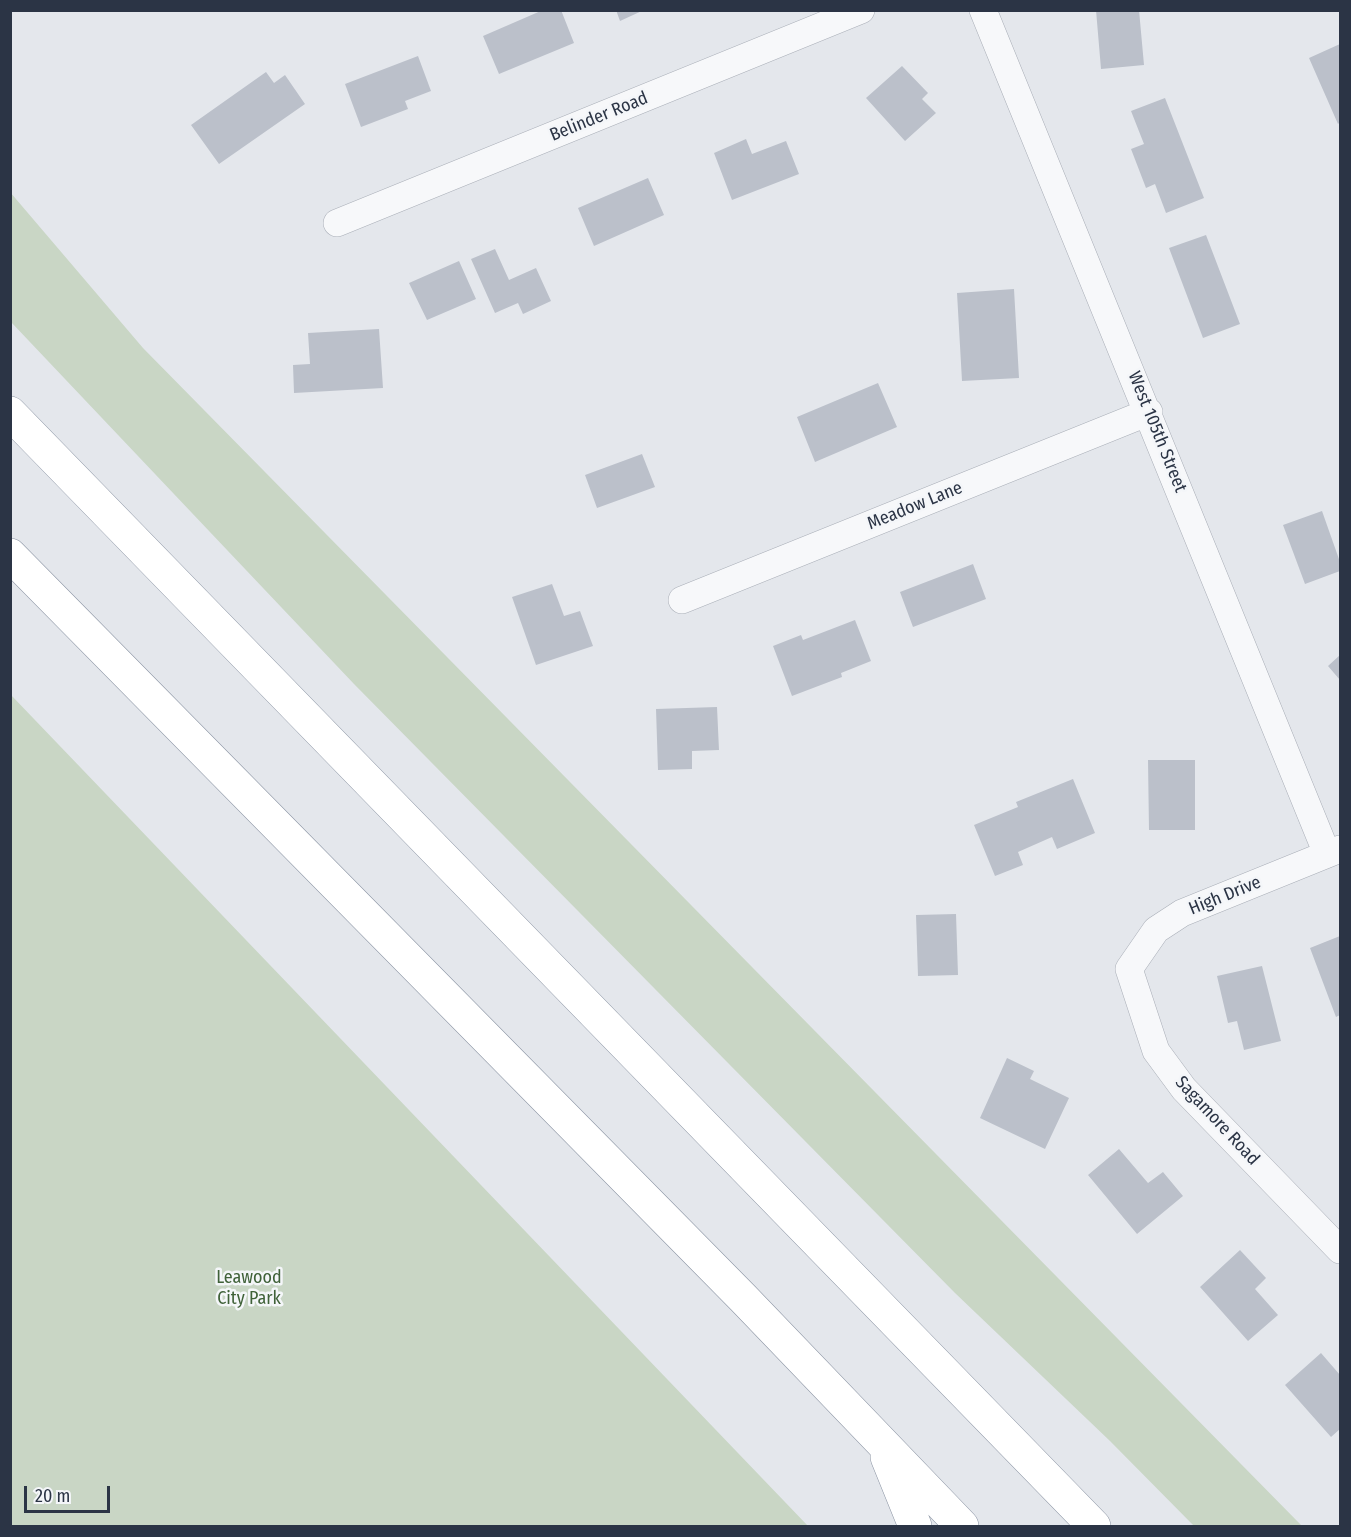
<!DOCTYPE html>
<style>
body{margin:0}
#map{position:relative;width:1351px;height:1537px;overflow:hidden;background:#e4e7ec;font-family:"Fira Sans Condensed",sans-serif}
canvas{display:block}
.frame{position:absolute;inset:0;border:12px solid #2b3445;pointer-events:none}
.scale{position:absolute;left:24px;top:1486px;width:86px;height:27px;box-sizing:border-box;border:3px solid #2b3445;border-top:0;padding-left:8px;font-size:18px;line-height:21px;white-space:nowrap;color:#2b3445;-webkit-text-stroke:4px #f4f6f9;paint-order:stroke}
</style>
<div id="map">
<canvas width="1351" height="1537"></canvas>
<div class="frame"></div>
<div class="scale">20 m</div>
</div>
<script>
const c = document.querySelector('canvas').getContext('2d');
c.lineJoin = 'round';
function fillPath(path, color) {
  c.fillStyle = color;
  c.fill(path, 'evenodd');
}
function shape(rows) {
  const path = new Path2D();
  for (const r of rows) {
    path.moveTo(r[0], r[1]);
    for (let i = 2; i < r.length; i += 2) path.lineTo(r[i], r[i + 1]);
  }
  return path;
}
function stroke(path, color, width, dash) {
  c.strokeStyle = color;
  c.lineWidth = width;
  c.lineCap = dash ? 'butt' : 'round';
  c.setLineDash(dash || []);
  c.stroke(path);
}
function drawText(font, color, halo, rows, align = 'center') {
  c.font = font + ' "Fira Sans Condensed",sans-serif';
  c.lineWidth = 5;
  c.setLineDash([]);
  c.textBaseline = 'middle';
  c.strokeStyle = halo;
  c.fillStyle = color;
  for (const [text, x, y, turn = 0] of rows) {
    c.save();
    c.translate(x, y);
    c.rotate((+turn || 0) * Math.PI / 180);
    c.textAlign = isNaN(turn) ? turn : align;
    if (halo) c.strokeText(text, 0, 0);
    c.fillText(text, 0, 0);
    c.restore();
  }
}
fillPath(shape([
 [10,192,143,348,1302,1526,1194,1526,1110,1441,955,1293,354,684,11,322],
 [10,695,11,695,808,1526,11,1526]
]), '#c9d6c5');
fillPath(shape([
 [543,10,561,10,574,43,499,74,483,36],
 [616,10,644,10,620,21],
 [1096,10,1139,10,1144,65,1101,69],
 [1340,44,1340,122,1338,124,1309,58],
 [418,56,431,91,405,101,408,109,361,127,345,84],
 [902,66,928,93,922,99,936,113,905,141,866,98],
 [266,72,274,83,285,75,305,104,219,164,191,125],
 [1165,98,1204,198,1166,213,1155,184,1146,188,1131,149,1144,144,1131,111],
 [746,139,752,154,786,141,799,174,732,200,714,153],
 [648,178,664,215,594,246,578,208],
 [1206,235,1240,324,1203,338,1169,248],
 [495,249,509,280,536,268,551,301,523,314,518,303,495,313,471,259],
 [459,261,476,299,427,320,409,283],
 [1014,289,1019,378,962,381,957,293],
 [379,329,383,388,294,393,293,365,310,364,308,333],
 [878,383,897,427,815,462,797,417],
 [642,454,655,487,597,508,585,475],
 [1322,511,1340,562,1340,571,1305,584,1283,525],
 [973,564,986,599,913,627,900,592],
 [552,584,564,616,580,611,593,646,536,665,512,597],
 [855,620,871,661,841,673,842,677,792,696,773,646,801,635,803,640],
 [1340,655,1340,680,1328,666],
 [717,707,719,750,692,751,692,769,658,770,656,709],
 [1148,760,1195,760,1195,830,1149,830],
 [1073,779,1095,833,1057,849,1052,837,1018,852,1023,865,995,876,974,825,1018,807,1016,802],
 [956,914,958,975,918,976,916,915],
 [1340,936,1340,1015,1336,1017,1310,948],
 [1262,966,1281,1041,1244,1050,1237,1021,1228,1023,1217,976],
 [1007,1058,1034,1071,1030,1079,1069,1098,1045,1149,980,1118],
 [1119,1149,1148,1183,1163,1172,1183,1196,1137,1234,1088,1175],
 [1240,1250,1266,1278,1255,1289,1278,1315,1248,1341,1200,1287],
 [1321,1353,1340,1375,1340,1429,1331,1437,1285,1385]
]), '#bbc0ca');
const street = shape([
 [983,10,1327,854],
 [337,223,861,10],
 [682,600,1149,412],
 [1340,849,1182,913,1156,930,1129,969,1156,1051,1184,1089,1340,1250]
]);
const highway = shape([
 [10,413,1094,1526],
 [10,555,743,1298,962,1526],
 [887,1457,915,1526]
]);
stroke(street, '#a9aeb7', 28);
stroke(highway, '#8b94a3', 34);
stroke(street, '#f7f8fa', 27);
stroke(highway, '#fff', 33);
drawText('18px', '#2b3445', '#f4f6f9', [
 ["Belinder Road",599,117,-22],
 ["West 105th Street",1157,432,68],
 ["Meadow Lane",915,506,-22],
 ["High Drive",1225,896,-22],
 ["Sagamore Road",1217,1121,47]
]);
drawText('18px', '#3f6138', '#f4f6f9', [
 ["Leawood",249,1278],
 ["City Park",249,1299]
]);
</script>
